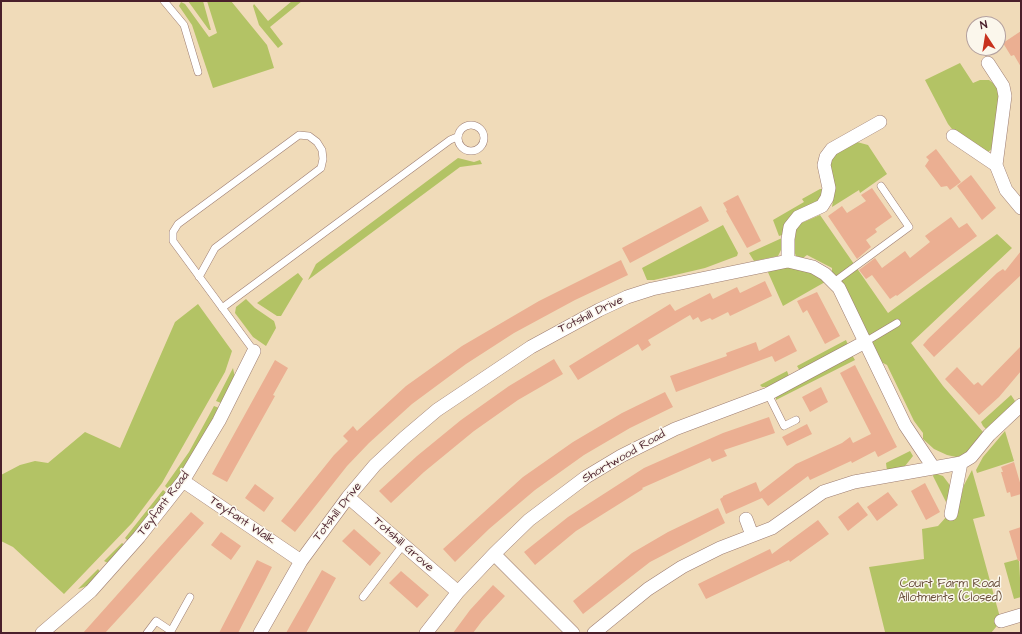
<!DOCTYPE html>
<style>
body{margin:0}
#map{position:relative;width:1022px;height:634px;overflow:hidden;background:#f0dbb9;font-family:"Architects Daughter",sans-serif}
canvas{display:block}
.frame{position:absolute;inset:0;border:2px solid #4a1f2b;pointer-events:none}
.north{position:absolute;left:966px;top:16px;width:40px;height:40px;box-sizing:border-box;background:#fbf7ec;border:1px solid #b4a19f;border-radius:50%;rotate:348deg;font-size:11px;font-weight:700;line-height:16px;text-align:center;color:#4a1f2b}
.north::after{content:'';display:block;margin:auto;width:14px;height:18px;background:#c8321e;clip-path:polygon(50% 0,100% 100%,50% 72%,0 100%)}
</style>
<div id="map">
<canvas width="1022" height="634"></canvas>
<div class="frame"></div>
<div class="north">N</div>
</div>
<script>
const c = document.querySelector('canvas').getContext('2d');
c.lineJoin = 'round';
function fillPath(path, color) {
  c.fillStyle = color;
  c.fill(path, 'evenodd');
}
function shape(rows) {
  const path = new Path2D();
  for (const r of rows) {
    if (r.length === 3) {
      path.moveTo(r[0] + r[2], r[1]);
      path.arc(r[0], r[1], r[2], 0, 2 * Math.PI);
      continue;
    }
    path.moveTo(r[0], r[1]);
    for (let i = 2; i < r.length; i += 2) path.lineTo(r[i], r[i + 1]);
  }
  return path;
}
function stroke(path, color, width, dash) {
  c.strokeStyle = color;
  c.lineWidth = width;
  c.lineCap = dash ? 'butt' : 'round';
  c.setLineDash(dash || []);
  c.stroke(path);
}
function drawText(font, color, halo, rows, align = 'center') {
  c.font = font + ' "Architects Daughter",sans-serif';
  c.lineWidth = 3;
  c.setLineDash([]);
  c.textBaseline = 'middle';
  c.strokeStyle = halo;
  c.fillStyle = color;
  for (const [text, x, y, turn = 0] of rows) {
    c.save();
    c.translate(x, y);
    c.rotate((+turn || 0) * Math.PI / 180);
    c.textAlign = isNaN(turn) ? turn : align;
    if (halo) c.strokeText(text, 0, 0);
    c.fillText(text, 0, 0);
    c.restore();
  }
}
fillPath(shape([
 [188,1,203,1,211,30,209,30],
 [207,1,231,1,267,45,274,68,213,88,192,25,179,6,181,2,185,4,209,37,217,33],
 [292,1,302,1,270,27,283,44,278,48,259,25,253,6,254,4,268,21],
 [960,63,973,83,980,80,989,80,997,86,999,94,992,149,988,152,952,129,948,124,925,80],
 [857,142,868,145,887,174,860,193,859,190,832,207,835,187,830,162,836,153],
 [458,158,474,162,480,160,482,164,460,167,308,280,316,264],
 [820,189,823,189,821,199,782,235,779,236,773,220,804,202,802,199],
 [820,215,888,313,997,234,1012,248,911,343,943,386,983,432,969,451,963,455,956,457,947,455,934,449,923,439,923,433,914,421,887,365,881,362,832,274,832,268,807,255,803,258,796,256,794,251,796,228,799,224],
 [723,225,738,253,737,256,705,268,654,280,647,280,642,268],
 [782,238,781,250,778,256,754,261,749,253],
 [791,267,815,274,825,282,783,306,767,270],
 [298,273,303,279,281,316,277,316,257,303],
 [246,299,255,308,274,321,275,324,276,328,266,346,253,337,235,313,236,307],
 [198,304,232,351,225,372,162,483,132,523,64,594,13,547,1,541,1,475,20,465,35,461,48,463,85,432,120,448,175,322],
 [846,340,848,345,800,371,797,366],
 [852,355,855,360,776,400,776,397],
 [233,368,235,378,221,403,216,401],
 [787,371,789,376,768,387,762,387,760,385],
 [1011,395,1015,401,1013,404,986,429,983,426,981,422],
 [214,406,219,408,197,449,170,489,167,488,165,486,189,452],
 [1005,431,1014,461,977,473,976,470,983,457],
 [910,451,913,456,905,466,901,469,887,471,886,463],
 [972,470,985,516,973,519,1001,621,991,633,869,633,885,632,869,567,924,559,922,529,938,526,948,515,956,516,964,485],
 [934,473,943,476,949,484,951,488,946,502,933,476],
 [163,490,167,493,129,542,125,538],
 [122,543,126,546,110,564,104,561],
 [1019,559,1021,597,1014,599,1004,563],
 [98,569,101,573,90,585,78,589]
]), '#b3c365');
fillPath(shape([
 [1021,31,1021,67,1014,55,1011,56,1003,43],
 [936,149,961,182,950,190,947,186,941,187,925,166,929,160,926,157],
 [971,175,996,208,982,220,957,186],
 [872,188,892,217,875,229,877,232,866,240,871,247,857,259,828,216,842,206,847,213,866,201,861,195],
 [738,195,761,241,747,248,726,211,727,210,723,203],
 [701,206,709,221,630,263,622,248],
 [951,217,959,228,967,223,977,236,897,296,896,295,890,299,872,275,866,279,859,270,875,258,882,268,905,251,910,258,930,242,925,236,929,233],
 [1021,251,1021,275,934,357,923,345,928,339,997,273,1003,269,1005,271],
 [621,260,628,275,575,300,514,333,466,364,412,404,369,443,347,466,295,532,281,521,334,455,348,441,343,436,353,426,357,431,406,386,462,346,539,301],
 [765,281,772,296,730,316,728,312,712,320,710,318,701,322,698,317,693,320,690,315,648,340,651,345,642,351,638,344,578,380,569,366,670,304,675,311,710,293,713,299,737,287,740,293],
 [817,292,840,336,825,344,807,310,803,313,797,301],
 [789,335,797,351,775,362,772,356,676,392,670,376,727,356,726,353,756,342,759,351],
 [1021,346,1021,371,999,397,979,415,945,379,957,367,974,385,978,382,982,386],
 [554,359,563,374,518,400,474,431,424,472,391,503,379,491,417,456,461,420,509,386],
 [275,360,288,368,273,395,275,396,227,482,212,474],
 [855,365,897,447,878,457,875,451,852,463,851,461,810,480,808,476,768,506,762,498,726,514,720,499,723,497,723,496,756,482,760,492,796,464,842,443,850,437,853,443,871,434,840,373],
 [821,387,828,402,810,412,802,397],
 [665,392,673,407,630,428,584,455,535,490,489,529,455,562,443,549,523,477,573,442,622,413],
 [769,417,775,433,724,450,727,456,712,462,710,458,642,488,643,489,576,531,535,565,524,552,568,517,644,468,723,433],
 [807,424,812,434,787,446,782,437],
 [1014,462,1021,486,1021,494,1011,497,1010,492,1007,493,1001,472,1003,472,1001,467],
 [925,483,940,512,926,520,911,491],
 [255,484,274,498,264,512,245,498],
 [888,492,898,505,877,521,867,507],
 [858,502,868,515,848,531,838,517],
 [718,508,725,523,650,562,583,614,573,601,632,553,668,532],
 [191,512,204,523,139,596,105,633,83,633],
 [818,520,829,534,790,562,789,560,706,599,698,584,770,549,772,554],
 [1021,527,1021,561,1018,561,1009,531],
 [354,529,381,553,370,566,342,541],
 [221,532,241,546,231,560,211,545],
 [257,560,272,567,265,581,238,633,219,633],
 [322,570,336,578,306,633,286,633],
 [401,571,429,595,417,608,389,583],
 [493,585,505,596,482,621,473,633,453,633,470,610]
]), '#ebaf92');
const service = shape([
 [164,1,184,25,198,72],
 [471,138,13],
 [199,277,215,248,321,168,323,159,322,150,317,142,309,136,299,135,178,224,173,232,173,241,254,351],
 [834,282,909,227,881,186],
 [222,308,450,140,457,137],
 [865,342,897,323],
 [768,394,784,426,796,420],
 [363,597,403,545],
 [147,633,156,621,171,631],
 [170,633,190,597]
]);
const minor = shape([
 [988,63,1003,86,1005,96,996,165,1006,190,1021,208],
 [953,136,996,165],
 [788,261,788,239,790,227,798,217,822,206,827,198,829,188,824,165,826,157,832,149,880,122],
 [183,481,301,561],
 [348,497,458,592],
 [951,514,961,463],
 [746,519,752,535],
 [494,554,573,633],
 [1001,621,1021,615],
 [42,633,91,591,139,537,183,481,219,421,254,351],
 [260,633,301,561,348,497,375,465,404,438,437,410,531,347,599,310,627,297,652,289,788,261,813,267,825,274,839,288,905,425,933,467],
 [426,633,458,592,494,554,529,520,586,477,621,456,675,429,768,394,865,342],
 [594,633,648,589,682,567,720,548,772,528,823,492,854,482,961,463,971,457,989,435,1021,405]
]);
stroke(service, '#9d7d72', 8);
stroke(minor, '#9d7d72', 14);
stroke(service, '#fff', 7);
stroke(minor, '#fff', 13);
drawText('12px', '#4a1f2b', '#fbf7ec', [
 ["Totshill Drive",591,315,-26],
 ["Shortwood Road",624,457,-30],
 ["Teyfant Road",164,504,-53],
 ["Totshill Drive",338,512,-52],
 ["Teyfant Walk",242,521,34],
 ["Totshill Grove",403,545,41]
]);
drawText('12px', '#6a503c', '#fbf7ec', [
 ["Court Farm Road",950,584],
 ["Allotments (Closed)",950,598]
]);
</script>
